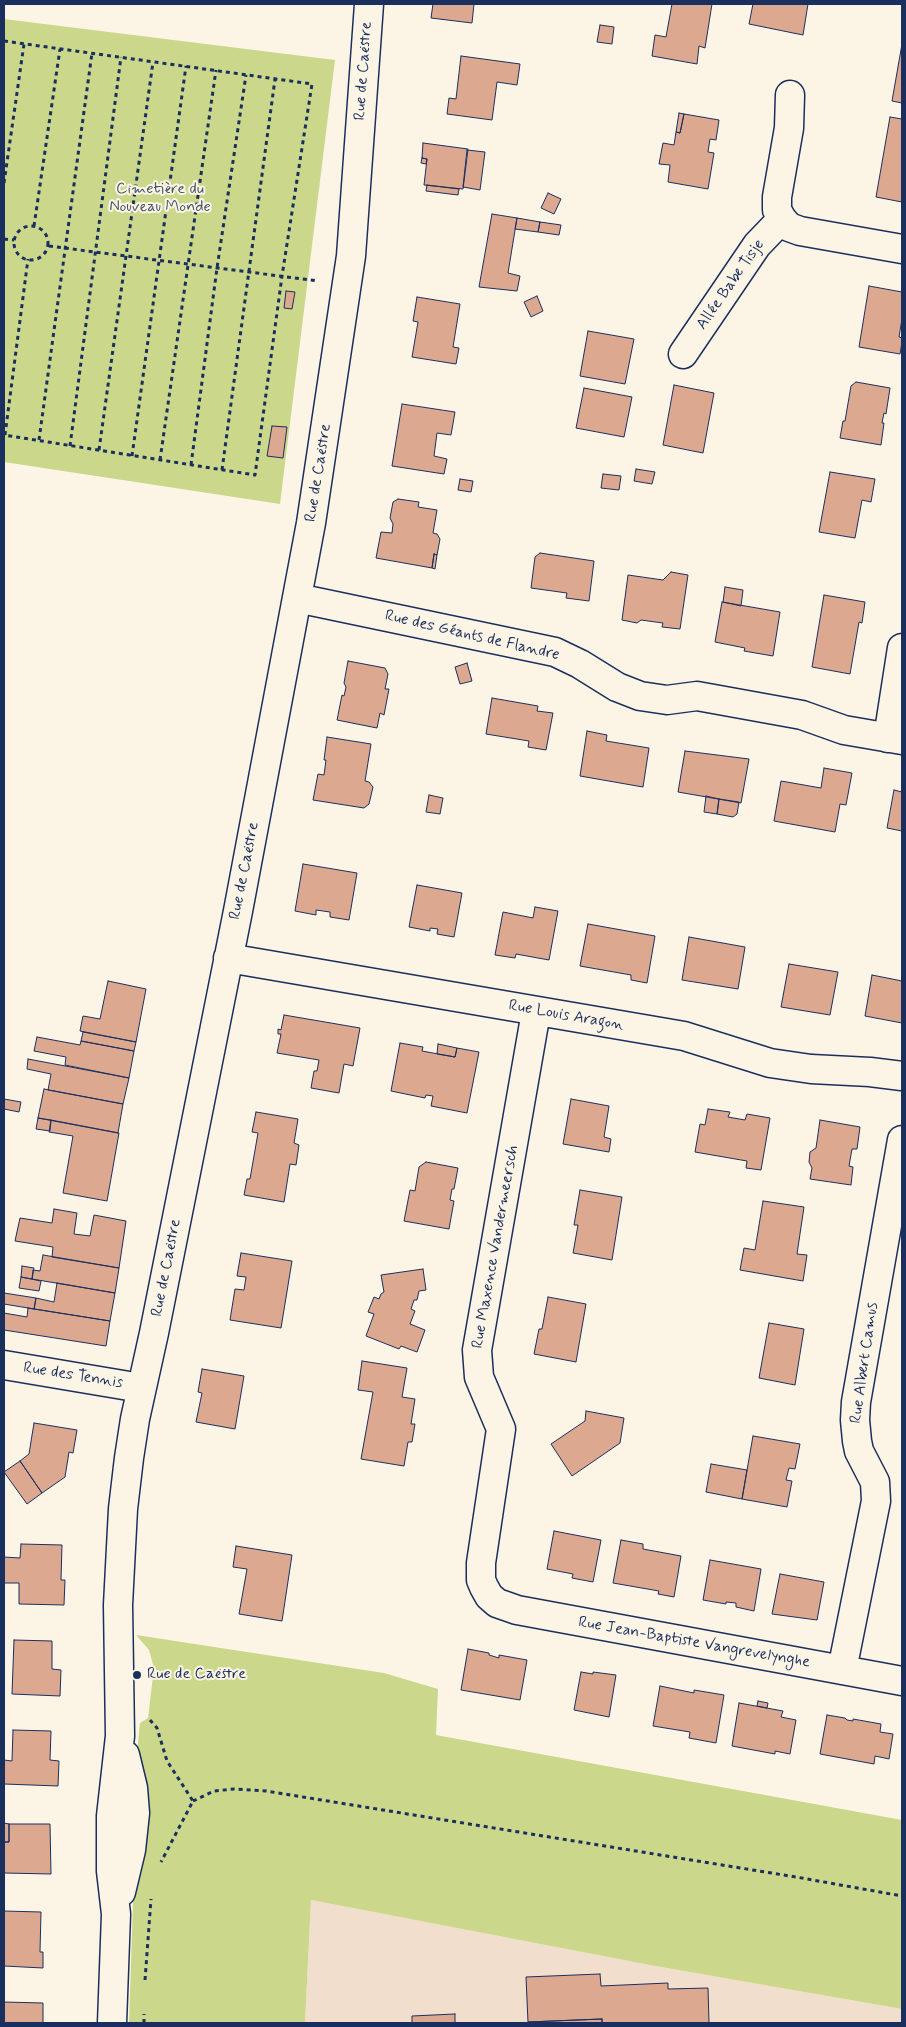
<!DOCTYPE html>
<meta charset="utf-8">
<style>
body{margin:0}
#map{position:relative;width:906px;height:2027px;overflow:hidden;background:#fcf5e5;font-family:Mynerve,sans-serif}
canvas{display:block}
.frame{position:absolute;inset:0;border:5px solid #1b2f5e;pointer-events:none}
</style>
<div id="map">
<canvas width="906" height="2027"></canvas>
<div class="frame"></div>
</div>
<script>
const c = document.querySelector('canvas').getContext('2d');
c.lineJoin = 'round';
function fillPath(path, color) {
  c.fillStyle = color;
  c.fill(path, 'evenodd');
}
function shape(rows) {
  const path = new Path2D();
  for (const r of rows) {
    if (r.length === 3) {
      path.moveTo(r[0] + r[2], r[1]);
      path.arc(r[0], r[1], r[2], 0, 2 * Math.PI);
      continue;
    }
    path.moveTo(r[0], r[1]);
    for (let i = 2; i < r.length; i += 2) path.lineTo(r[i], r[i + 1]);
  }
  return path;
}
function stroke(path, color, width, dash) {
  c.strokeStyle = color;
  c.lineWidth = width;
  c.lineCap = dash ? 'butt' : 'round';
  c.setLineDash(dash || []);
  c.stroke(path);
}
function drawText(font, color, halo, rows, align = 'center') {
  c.font = font + ' Mynerve,sans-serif';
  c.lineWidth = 4;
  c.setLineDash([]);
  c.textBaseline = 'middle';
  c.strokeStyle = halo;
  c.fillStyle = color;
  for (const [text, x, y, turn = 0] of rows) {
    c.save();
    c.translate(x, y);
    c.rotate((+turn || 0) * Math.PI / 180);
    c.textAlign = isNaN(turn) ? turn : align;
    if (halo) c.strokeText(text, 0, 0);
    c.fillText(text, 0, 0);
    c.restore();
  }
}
fillPath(shape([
 [311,1900,655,1966,902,2009,902,2023,305,2023]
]), '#f2decc');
fillPath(shape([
 [4,19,335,60,280,504,4,462],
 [136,1635,384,1673,438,1689,436,1735,902,1820,902,2009,655,1966,311,1900,305,2023,129,2023,133,1902,140,1856,137,1753,140,1723,148,1718,154,1668,149,1650]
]), '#cbd88b');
const building = shape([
 [433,4,474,4,472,23,431,18,433,4],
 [672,4,712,4,705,48,699,46,697,64,652,56,655,35,666,37,672,4],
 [753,4,808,4,803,35,749,24,753,4],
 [600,25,614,27,612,44,597,42,600,25],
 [902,44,902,103,892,101,902,44],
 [461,56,520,64,517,85,497,82,492,120,447,114,449,98,456,99,461,56],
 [679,113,684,114,680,133,676,132,679,113],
 [684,114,719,120,716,140,710,139,708,152,714,153,708,189,668,182,670,165,659,164,663,143,674,145,676,132,680,133,684,114],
 [890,117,902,119,902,202,876,197,890,117],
 [423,143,468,149,463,189,424,185,427,159,422,158,423,143],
 [467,150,485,152,480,190,463,187,467,150],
 [422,158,427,159,426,164,421,163,422,158],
 [427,185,459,189,458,195,426,191,427,185],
 [548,193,561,199,554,214,541,208,548,193],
 [492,214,517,218,508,273,520,276,517,291,479,287,492,214],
 [517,218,540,222,538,232,515,229,517,218],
 [540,222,561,225,559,235,538,232,540,222],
 [869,286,902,292,902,319,899,337,902,338,902,342,900,354,859,347,869,286],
 [286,291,295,292,292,309,284,308,286,291],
 [537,296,543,311,531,317,524,302,537,296],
 [417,297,460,304,453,347,459,348,456,364,412,357,418,322,413,321,417,297],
 [588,331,634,339,625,384,580,376,588,331],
 [856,382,890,388,886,414,884,413,882,423,884,423,881,445,840,438,843,421,845,421,851,386,856,382],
 [674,385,714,393,703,453,663,445,674,385],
 [584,388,632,397,624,437,576,428,584,388],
 [402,404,455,412,451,435,437,433,434,456,447,459,444,474,392,466,402,404],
 [272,426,287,427,283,458,267,456,272,426],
 [636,469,655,472,652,484,634,481,636,469],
 [830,472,875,479,871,502,862,500,855,538,819,532,830,472],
 [603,474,621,476,619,490,601,488,603,474],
 [460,479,473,481,471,492,458,490,460,479],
 [398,499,419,502,418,507,437,510,433,533,437,534,440,539,437,555,434,554,432,568,376,558,381,532,392,533,393,524,390,518,393,502,398,499],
 [540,553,594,561,589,601,566,598,567,593,531,588,535,557,540,553],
 [434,554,437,555,435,569,432,568,434,554],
 [671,572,688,575,680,629,662,627,663,623,641,620,637,623,622,620,628,575,663,580,671,572],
 [725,587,743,590,741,606,723,602,725,587],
 [824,595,865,602,862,623,859,622,850,674,812,667,824,595],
 [722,602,780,612,773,656,744,651,745,648,715,642,722,602],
 [348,661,385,668,388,674,385,689,389,689,384,715,380,713,377,728,337,720,342,695,344,696,346,687,344,683,348,661],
 [467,663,472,681,460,684,455,667,467,663],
 [492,698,538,706,537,711,553,713,546,750,528,747,529,741,486,734,492,698],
 [587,731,607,735,606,741,649,748,643,787,580,776,587,731],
 [327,737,371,744,365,781,369,782,373,787,369,804,364,808,313,800,318,774,324,775,326,760,324,760,327,737],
 [685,751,749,759,741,803,678,792,685,751],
 [824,768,852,773,846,805,840,804,835,832,774,821,781,781,821,788,824,768],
 [894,790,902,792,902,831,887,828,894,790],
 [429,795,443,798,440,814,426,812,429,795],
 [706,796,719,799,717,814,704,812,706,796],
 [719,799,739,802,737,814,733,817,717,814,719,799],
 [303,864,357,873,349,920,330,917,330,912,316,910,316,915,295,911,303,864],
 [417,885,462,893,454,937,437,934,438,929,430,928,430,931,409,927,417,885],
 [535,907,558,911,549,960,516,954,515,958,495,955,503,912,533,918,535,907],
 [588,924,655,936,647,983,631,980,631,975,580,966,588,924],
 [689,937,745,947,738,989,682,980,689,937],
 [789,964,838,972,830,1015,781,1007,789,964],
 [872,975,902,981,902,1023,865,1016,872,975],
 [108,981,146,989,136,1042,80,1031,83,1016,100,1019,108,981],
 [284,1015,360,1028,353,1066,344,1064,339,1093,311,1088,314,1071,317,1071,319,1060,277,1053,281,1034,278,1034,278,1029,281,1030,284,1015],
 [83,1032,136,1042,134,1051,81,1041,83,1032],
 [37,1037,80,1045,81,1041,134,1051,129,1078,65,1065,66,1057,34,1051,37,1037],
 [400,1043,423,1047,422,1051,455,1057,457,1048,479,1052,467,1113,431,1106,433,1096,426,1095,425,1098,391,1091,400,1043],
 [438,1044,457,1048,455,1057,437,1054,438,1044],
 [28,1059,129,1078,123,1104,48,1090,51,1074,27,1069,28,1059],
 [44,1089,123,1104,118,1133,38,1118,44,1089],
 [4,1099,21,1102,19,1112,4,1109,4,1099],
 [571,1099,609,1106,604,1137,611,1139,609,1152,563,1144,571,1099],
 [708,1109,730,1112,728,1117,745,1120,747,1114,770,1118,761,1170,746,1168,747,1161,695,1152,700,1124,705,1125,708,1109],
 [256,1112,298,1119,294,1143,299,1145,296,1165,290,1164,284,1202,244,1195,247,1179,250,1179,258,1133,252,1132,256,1112],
 [38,1118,51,1120,50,1131,36,1129,38,1118],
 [51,1120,119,1133,107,1201,63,1193,73,1136,49,1132,51,1120],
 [820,1120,860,1127,857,1149,852,1149,849,1166,853,1167,851,1185,810,1179,812,1168,809,1162,810,1152,816,1148,820,1120],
 [426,1162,458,1168,454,1189,452,1189,450,1200,454,1201,449,1229,404,1221,410,1190,415,1191,419,1167,426,1162],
 [580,1190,622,1197,612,1260,573,1253,578,1225,574,1225,580,1190],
 [763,1201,804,1207,797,1254,807,1255,803,1281,740,1270,744,1248,755,1250,763,1201],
 [54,1209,77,1213,74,1234,90,1236,94,1215,126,1221,119,1268,52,1257,53,1247,15,1241,20,1218,52,1223,54,1209],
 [241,1253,292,1261,281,1328,230,1320,235,1289,244,1290,246,1277,237,1276,241,1253],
 [43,1255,119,1268,115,1293,32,1279,33,1270,40,1271,43,1255],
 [22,1266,34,1268,32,1279,21,1277,22,1266],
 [423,1269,426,1290,419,1291,417,1300,414,1300,411,1309,415,1311,410,1324,425,1330,417,1352,401,1346,399,1349,366,1336,374,1314,368,1312,374,1297,379,1299,381,1294,384,1292,381,1275,423,1269],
 [21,1277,41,1281,39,1291,19,1288,21,1277],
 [57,1283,115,1293,110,1321,34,1309,36,1298,54,1302,57,1283],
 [4,1293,36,1298,34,1309,4,1304,4,1293],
 [548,1297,586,1304,576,1362,534,1354,539,1329,542,1329,548,1297],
 [28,1308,110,1321,106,1346,4,1330,4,1313,27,1317,28,1308],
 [769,1323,804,1329,795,1385,759,1378,769,1323],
 [362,1361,407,1368,402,1397,415,1399,411,1424,415,1424,412,1442,408,1442,404,1466,361,1459,373,1392,358,1390,362,1361],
 [202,1369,244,1376,235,1429,196,1422,202,1393,198,1392,202,1369],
 [586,1411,624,1418,620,1443,572,1476,551,1444,585,1421,586,1411],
 [34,1423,77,1430,73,1453,69,1452,65,1477,42,1493,20,1461,29,1454,34,1423],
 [753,1436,800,1444,795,1469,789,1468,786,1480,792,1481,787,1507,742,1499,753,1436],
 [20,1461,42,1493,27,1504,4,1472,20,1461],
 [711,1464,747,1470,742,1499,706,1492,711,1464],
 [554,1531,601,1540,593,1582,572,1578,573,1574,547,1569,554,1531],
 [621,1540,643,1544,643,1549,681,1556,674,1597,658,1594,659,1591,613,1583,621,1540],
 [21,1544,62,1545,61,1580,65,1580,64,1605,19,1604,19,1583,4,1583,4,1557,20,1558,21,1544],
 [236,1546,292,1555,282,1621,239,1614,247,1569,233,1567,236,1546],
 [710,1560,761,1569,754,1611,736,1607,736,1603,726,1602,726,1604,703,1600,710,1560],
 [780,1574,824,1582,817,1620,772,1614,780,1574],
 [14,1640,52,1641,52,1669,61,1670,60,1696,12,1694,14,1640],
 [468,1649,489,1653,489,1655,499,1658,499,1655,527,1660,520,1700,461,1690,468,1649],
 [581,1672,593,1674,593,1672,616,1675,609,1717,574,1710,581,1672],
 [660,1686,694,1693,694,1690,724,1695,716,1743,689,1738,690,1732,653,1726,660,1686],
 [758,1701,768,1703,767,1708,757,1706,758,1701],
 [739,1703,783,1711,781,1717,796,1720,790,1754,775,1751,775,1754,732,1746,739,1703],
 [827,1715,845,1718,847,1720,853,1721,853,1719,881,1724,880,1732,893,1734,889,1759,875,1756,874,1764,820,1754,827,1715],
 [13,1730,51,1731,50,1760,59,1761,58,1786,4,1784,4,1760,12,1761,13,1730],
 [4,1823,9,1824,9,1842,4,1842,4,1823],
 [9,1824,50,1824,51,1874,4,1873,4,1842,9,1842,9,1824],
 [4,1911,41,1912,40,1952,43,1952,43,1968,4,1966,4,1911],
 [600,1974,601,1986,668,1983,668,1989,708,1988,709,2023,602,2023,602,2019,528,2022,526,1977,600,1974],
 [4,2002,43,2003,43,2023,4,2023,4,2002],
 [455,2014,455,2023,412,2023,412,2016,455,2014],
 [602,2019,602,2023,528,2023,528,2022,602,2019]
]);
fillPath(building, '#dca890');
stroke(building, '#1b2f5e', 1);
const minor = shape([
 [790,95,789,128,777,197,777,210,782,219,789,227,800,231,902,249],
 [683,354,757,245,782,219],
 [297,598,555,652,580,664,617,687,640,696,667,700,697,696,802,715,844,730,902,740],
 [888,738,902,648],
 [228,958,684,1036,770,1063,811,1069,870,1072,902,1076],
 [536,1012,477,1350,479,1377,501,1429,481,1563,481,1580,484,1587,489,1596,497,1603,517,1610,902,1681],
 [4,1365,141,1388],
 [842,1670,876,1501,875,1482,859,1451,857,1441,855,1420,856,1402,902,1140],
 [121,1892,131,1850,135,1813,133,1788,125,1755],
 [112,2023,116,1914,111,1871,111,1816,120,1736,118,1605,123,1509,129,1458,135,1419,154,1333,238,911,311,523,351,256,369,4]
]);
stroke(minor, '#1b2f5e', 31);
stroke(shape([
 [4,41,312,84,282,276,255,475,4,435],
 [4,183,24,44],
 [31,243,17],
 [34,226,60,49],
 [4,239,14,240],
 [49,246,318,281],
 [5,435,28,259],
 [39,440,92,53],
 [70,446,121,57],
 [99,450,153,62],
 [132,456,186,66],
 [160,460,216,70],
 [191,465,217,268,246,75],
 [222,470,275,79],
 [150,1720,157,1728,167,1761,193,1801,161,1862],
 [193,1801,214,1791,234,1789,266,1791,796,1877,902,1896],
 [145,1980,151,1899],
 [144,2023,144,2014]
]), '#1b2f5e', 3, [4, 4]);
stroke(minor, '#fcf5e5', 28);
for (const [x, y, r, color] of [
 [137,1675,5,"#1b2f5e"]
]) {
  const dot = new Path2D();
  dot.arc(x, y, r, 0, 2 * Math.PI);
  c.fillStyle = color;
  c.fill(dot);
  stroke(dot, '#fcf5e5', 2);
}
drawText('16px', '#1b2f5e', '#fcf5e5', [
 ["Rue de Caëstre",364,71,-86],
 ["Allée Babe Tisje",731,285,-55],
 ["Rue de Caëstre",319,473,-81],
 ["Rue des Géants de Flandre",472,636,13],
 ["Rue de Caëstre",245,871,-79],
 ["Rue Louis Aragon",566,1016,10],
 ["Rue Maxence Vandermeersch",496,1247,-80],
 ["Rue de Caëstre",167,1268,-79],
 ["Rue Albert Camus",865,1363,-82],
 ["Rue des Tennis",73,1376,9],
 ["Rue Jean-Baptiste Vangrevelynghe",694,1643,10]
]);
drawText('16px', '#475969', '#fcf5e5', [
 ["Cimetière du",160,190],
 ["Nouveau Monde",160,208]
]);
drawText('16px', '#1b2f5e', '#fcf5e5', [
 ["Rue de Caëstre",147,1675]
], 'left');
</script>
